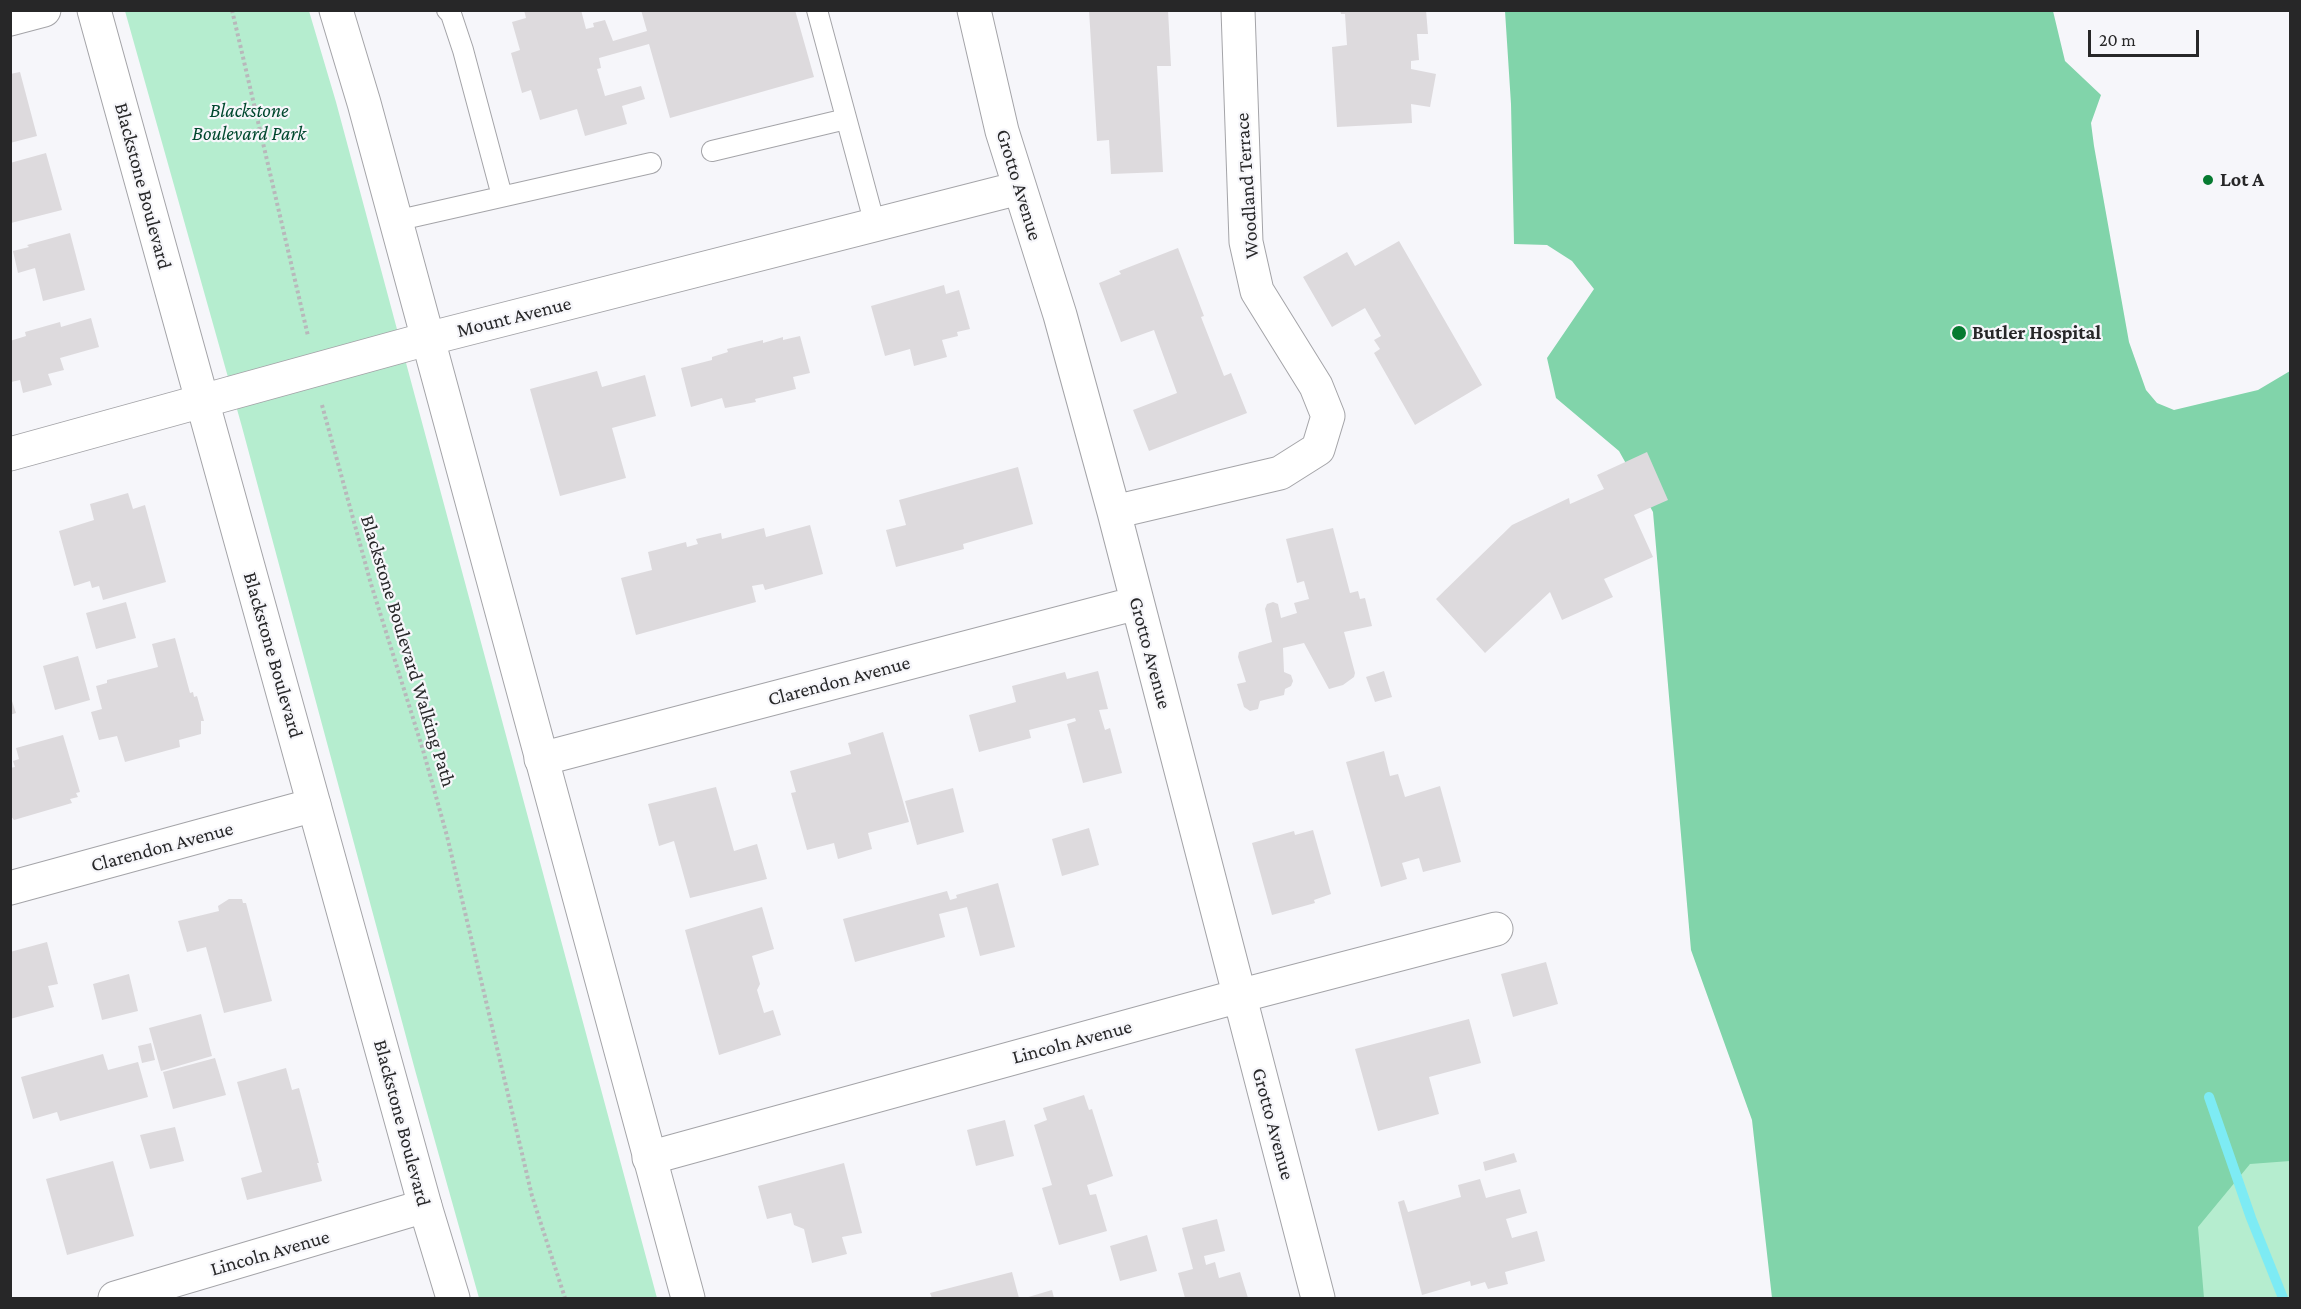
<!DOCTYPE html>
<style>
body{margin:0}
#map{position:relative;width:2301px;height:1309px;overflow:hidden;background:#f6f6fa;font-family:"Crimson Pro",serif}
canvas{display:block}
.frame{position:absolute;inset:0;border:12px solid #272728;pointer-events:none}
.scale{position:absolute;left:2088px;top:30px;width:111px;height:27px;box-sizing:border-box;border:3px solid #272728;border-top:0;padding-left:8px;font-size:18px;line-height:21px;white-space:nowrap;color:#272728;-webkit-text-stroke:4px #f6f6fa;paint-order:stroke}
</style>
<div id="map">
<canvas width="2301" height="1309"></canvas>
<div class="frame"></div>
<div class="scale">20 m</div>
</div>
<script>
const c = document.querySelector('canvas').getContext('2d');
c.lineJoin = 'round';
function fillPath(path, color) {
  c.fillStyle = color;
  c.fill(path, 'evenodd');
}
function shape(rows) {
  const path = new Path2D();
  for (const r of rows) {
    path.moveTo(r[0], r[1]);
    for (let i = 2; i < r.length; i += 2) path.lineTo(r[i], r[i + 1]);
  }
  return path;
}
function stroke(path, color, width, dash) {
  c.strokeStyle = color;
  c.lineWidth = width;
  c.lineCap = dash ? 'butt' : 'round';
  c.setLineDash(dash || []);
  c.stroke(path);
}
function drawText(font, color, halo, rows, align = 'center') {
  c.font = font + ' "Crimson Pro",serif';
  c.lineWidth = 4.5;
  c.setLineDash([]);
  c.textBaseline = 'middle';
  c.strokeStyle = halo;
  c.fillStyle = color;
  for (const [text, x, y, turn = 0] of rows) {
    c.save();
    c.translate(x, y);
    c.rotate((+turn || 0) * Math.PI / 180);
    c.textAlign = isNaN(turn) ? turn : align;
    if (halo) c.strokeText(text, 0, 0);
    c.fillText(text, 0, 0);
    c.restore();
  }
}
fillPath(shape([
 [125,11,309,11,336,102,657,1298,479,1298,415,1070,242,427],
 [2290,1039,2290,1298,2175,1298,2162,1063]
]), '#b5edcf');
fillPath(shape([
 [1505,11,2053,11,2065,61,2101,95,2091,123,2094,146,2129,342,2146,390,2157,403,2174,410,2258,390,2290,371,2290,1161,2250,1164,2198,1227,2204,1298,1772,1298,1752,1120,1691,950,1653,512,1619,451,1556,398,1547,358,1594,289,1572,261,1547,245,1514,244,1511,104]
]), '#81d4aa');
stroke(shape([
 [2209,1097,2251,1218,2283,1298]
]), '#7debf4', 10);
fillPath(shape([
 [524,10,581,10,586,29,594,27,593,23,605,20,613,41,647,31,641,10,795,10,814,77,670,118,649,44,599,58,601,68,597,69,605,96,641,86,645,99,622,106,627,124,585,136,577,109,540,120,531,90,522,93,511,53,520,50,512,22,526,18],
 [1089,10,1168,10,1171,66,1157,66,1163,172,1111,174,1109,140,1097,141],
 [1340,10,1426,10,1428,34,1417,34,1419,60,1411,61,1411,69,1436,74,1430,107,1411,104,1412,123,1337,127,1332,47,1347,45,1345,14,1341,14],
 [20,72,37,136,10,143,10,74],
 [46,153,62,210,11,223,10,163],
 [70,233,85,290,43,301,35,268,18,273,13,251,29,247,27,245],
 [1399,241,1482,385,1415,425,1374,353,1380,349,1374,340,1381,336,1365,308,1332,327,1303,277,1347,252,1355,266],
 [1178,248,1204,316,1201,317,1224,376,1231,373,1247,413,1149,451,1133,410,1177,393,1154,330,1121,342,1099,283,1121,274,1119,271],
 [944,285,946,294,959,290,970,329,957,332,958,336,942,340,947,357,914,366,910,349,885,356,871,306],
 [91,318,99,347,60,358,64,370,48,374,52,385,23,393,20,380,11,382,10,341,26,336,25,332,60,322,61,327],
 [800,336,810,373,793,377,796,389,755,399,756,402,725,408,722,398,691,407,681,368,712,360,712,357,728,352,727,349,763,340,763,343,783,337,783,340],
 [597,371,602,387,645,375,656,416,612,428,626,478,560,496,530,389],
 [1647,452,1668,500,1634,515,1653,557,1604,579,1613,597,1562,620,1550,592,1485,653,1436,599,1512,525,1569,498,1570,504,1604,489,1597,475],
 [1018,467,1033,524,963,544,964,549,896,567,886,530,906,525,899,500],
 [128,493,133,509,145,505,166,582,103,600,99,586,92,588,90,581,74,586,59,531,94,520,90,504],
 [810,525,823,574,765,590,763,584,752,586,756,602,636,635,621,578,652,570,648,552,686,542,687,547,698,544,696,539,721,533,722,539,764,528,766,537],
 [1333,528,1350,593,1358,591,1360,599,1365,598,1372,626,1344,632,1355,673,1354,677,1343,685,1329,689,1304,643,1283,648,1284,672,1291,675,1293,681,1291,686,1285,689,1284,695,1260,701,1258,709,1250,711,1244,707,1237,684,1246,682,1238,657,1239,652,1272,642,1265,609,1267,604,1273,602,1278,604,1281,618,1297,613,1294,603,1309,599,1304,581,1297,583,1286,539],
 [126,602,136,638,96,649,86,613],
 [175,638,190,693,193,692,194,697,197,696,204,721,201,721,201,734,179,740,180,747,125,762,117,736,99,740,91,712,102,709,96,686,107,683,107,680,158,667,152,644],
 [78,656,90,700,55,710,43,666],
 [1098,671,1108,709,1099,710,1105,730,1110,728,1122,773,1083,783,1067,724,1076,721,1075,718,1029,730,1031,738,979,752,969,715,1016,702,1012,686,1065,672,1067,679],
 [1384,671,1392,697,1375,702,1366,677],
 [10,695,16,713,10,715],
 [883,732,909,822,868,833,872,849,838,859,834,843,807,850,791,793,796,792,790,771,851,754,848,743],
 [63,735,80,792,76,793,78,797,70,799,72,803,14,820,10,815,10,768,15,767,13,761,19,759,16,748],
 [1384,751,1390,776,1398,774,1405,797,1440,786,1461,862,1423,872,1419,858,1402,863,1407,879,1381,887,1346,762],
 [716,787,734,851,757,844,767,879,690,898,674,841,659,846,648,804],
 [953,788,964,832,917,845,905,801],
 [1089,828,1099,865,1062,876,1052,839],
 [1313,830,1331,894,1314,900,1315,903,1272,915,1252,843,1294,831,1295,835],
 [998,883,1015,947,980,956,967,907,939,914,945,937,855,962,843,919,947,891,950,900,957,898,956,895],
 [229,899,242,899,243,903,246,903,272,1001,224,1013,206,947,187,952,178,921,219,911,218,906],
 [762,907,774,949,752,956,760,984,757,990,764,1013,773,1010,781,1035,719,1055,685,930],
 [47,942,58,984,48,986,54,1007,10,1019,10,952],
 [1546,962,1558,1004,1513,1017,1501,974],
 [129,974,138,1011,102,1020,93,984],
 [201,1014,212,1056,161,1071,149,1028],
 [1469,1019,1481,1063,1429,1077,1439,1114,1378,1131,1355,1049],
 [151,1043,155,1060,142,1063,138,1046],
 [103,1054,108,1070,138,1062,148,1097,60,1121,57,1112,33,1119,21,1077],
 [215,1058,226,1095,173,1109,163,1072],
 [286,1068,292,1090,299,1088,319,1163,317,1163,322,1181,247,1200,241,1178,262,1172,237,1082],
 [1084,1095,1089,1110,1092,1109,1113,1176,1087,1185,1090,1195,1096,1194,1107,1231,1059,1245,1042,1188,1052,1185,1034,1125,1047,1120,1043,1108],
 [1005,1120,1014,1156,976,1166,967,1130],
 [175,1127,184,1161,150,1169,140,1135],
 [1514,1153,1517,1162,1485,1171,1483,1162],
 [113,1161,134,1236,67,1255,46,1179],
 [844,1163,862,1233,842,1237,847,1254,812,1263,804,1229,794,1225,791,1213,767,1219,758,1186],
 [1480,1179,1486,1198,1520,1189,1527,1213,1506,1219,1512,1238,1537,1231,1545,1261,1505,1272,1508,1284,1488,1289,1485,1282,1471,1286,1470,1281,1422,1295,1398,1202,1404,1200,1408,1212,1461,1197,1458,1185],
 [1217,1219,1225,1251,1204,1256,1206,1265,1215,1262,1219,1278,1240,1272,1248,1298,1185,1298,1178,1273,1193,1269,1182,1228],
 [1147,1235,1157,1271,1120,1281,1110,1246],
 [1012,1272,1019,1298,932,1298,930,1293],
 [1052,1290,1054,1298,1025,1298]
]), '#dddadd');
const service = shape([
 [447,10,451,14,463,50,502,196],
 [817,10,875,225],
 [712,151,846,119],
 [395,221,651,163]
]);
const minor = shape([
 [974,10,1002,131,1060,315,1114,512,1318,1298],
 [10,19,44,10],
 [10,454,427,339,1019,188],
 [1114,512,1280,473,1318,449,1328,416,1316,386,1257,291,1246,242,1238,10],
 [541,759,1137,603],
 [10,888,314,805],
 [649,1158,1239,996,1496,929],
 [115,1298,425,1206]
]);
const secondary = shape([
 [94,10,425,1206,453,1298],
 [336,10,364,103,688,1298]
]);
stroke(service, '#a4a4a8', 22);
stroke(minor, '#a4a4a8', 35);
stroke(secondary, '#a4a4a8', 35);
stroke(shape([
 [232,10,308,336],
 [322,405,371,584,423,750,447,836,532,1196,565,1298]
]), '#b8b8bb', 4, [3, 3]);
stroke(service, '#fff', 20);
stroke(minor, '#fff', 33);
stroke(secondary, '#fff', 33);
for (const [x, y, r, color] of [
 [2208,180,6,"#067a30"],
 [1959,333,8,"#067a30"]
]) {
  const dot = new Path2D();
  dot.arc(x, y, r, 0, 2 * Math.PI);
  c.fillStyle = color;
  c.fill(dot);
  stroke(dot, '#f6f6fa', 2);
}
drawText('italic 20px', '#00482e', '#f6f6fa', [
 ["Blackstone",249,111],
 ["Boulevard Park",249,134]
]);
drawText('bold 20px', '#272728', '#f6f6fa', [
 ["Lot A",2220,180],
 ["Butler Hospital",1972,333]
], 'left');
drawText('20px', '#272728', '#f6f6fa', [
 ["Grotto Avenue",1019,185,73],
 ["Blackstone Boulevard",143,186,75],
 ["Woodland Terrace",1247,186,-94],
 ["Mount Avenue",514,317,-14],
 ["Blackstone Boulevard Walking Path",408,651,73],
 ["Grotto Avenue",1150,653,75],
 ["Blackstone Boulevard",273,655,74],
 ["Clarendon Avenue",839,681,-15],
 ["Clarendon Avenue",162,847,-15],
 ["Lincoln Avenue",1072,1042,-15],
 ["Blackstone Boulevard",402,1123,75],
 ["Grotto Avenue",1273,1124,75],
 ["Lincoln Avenue",270,1253,-16]
]);
</script>
